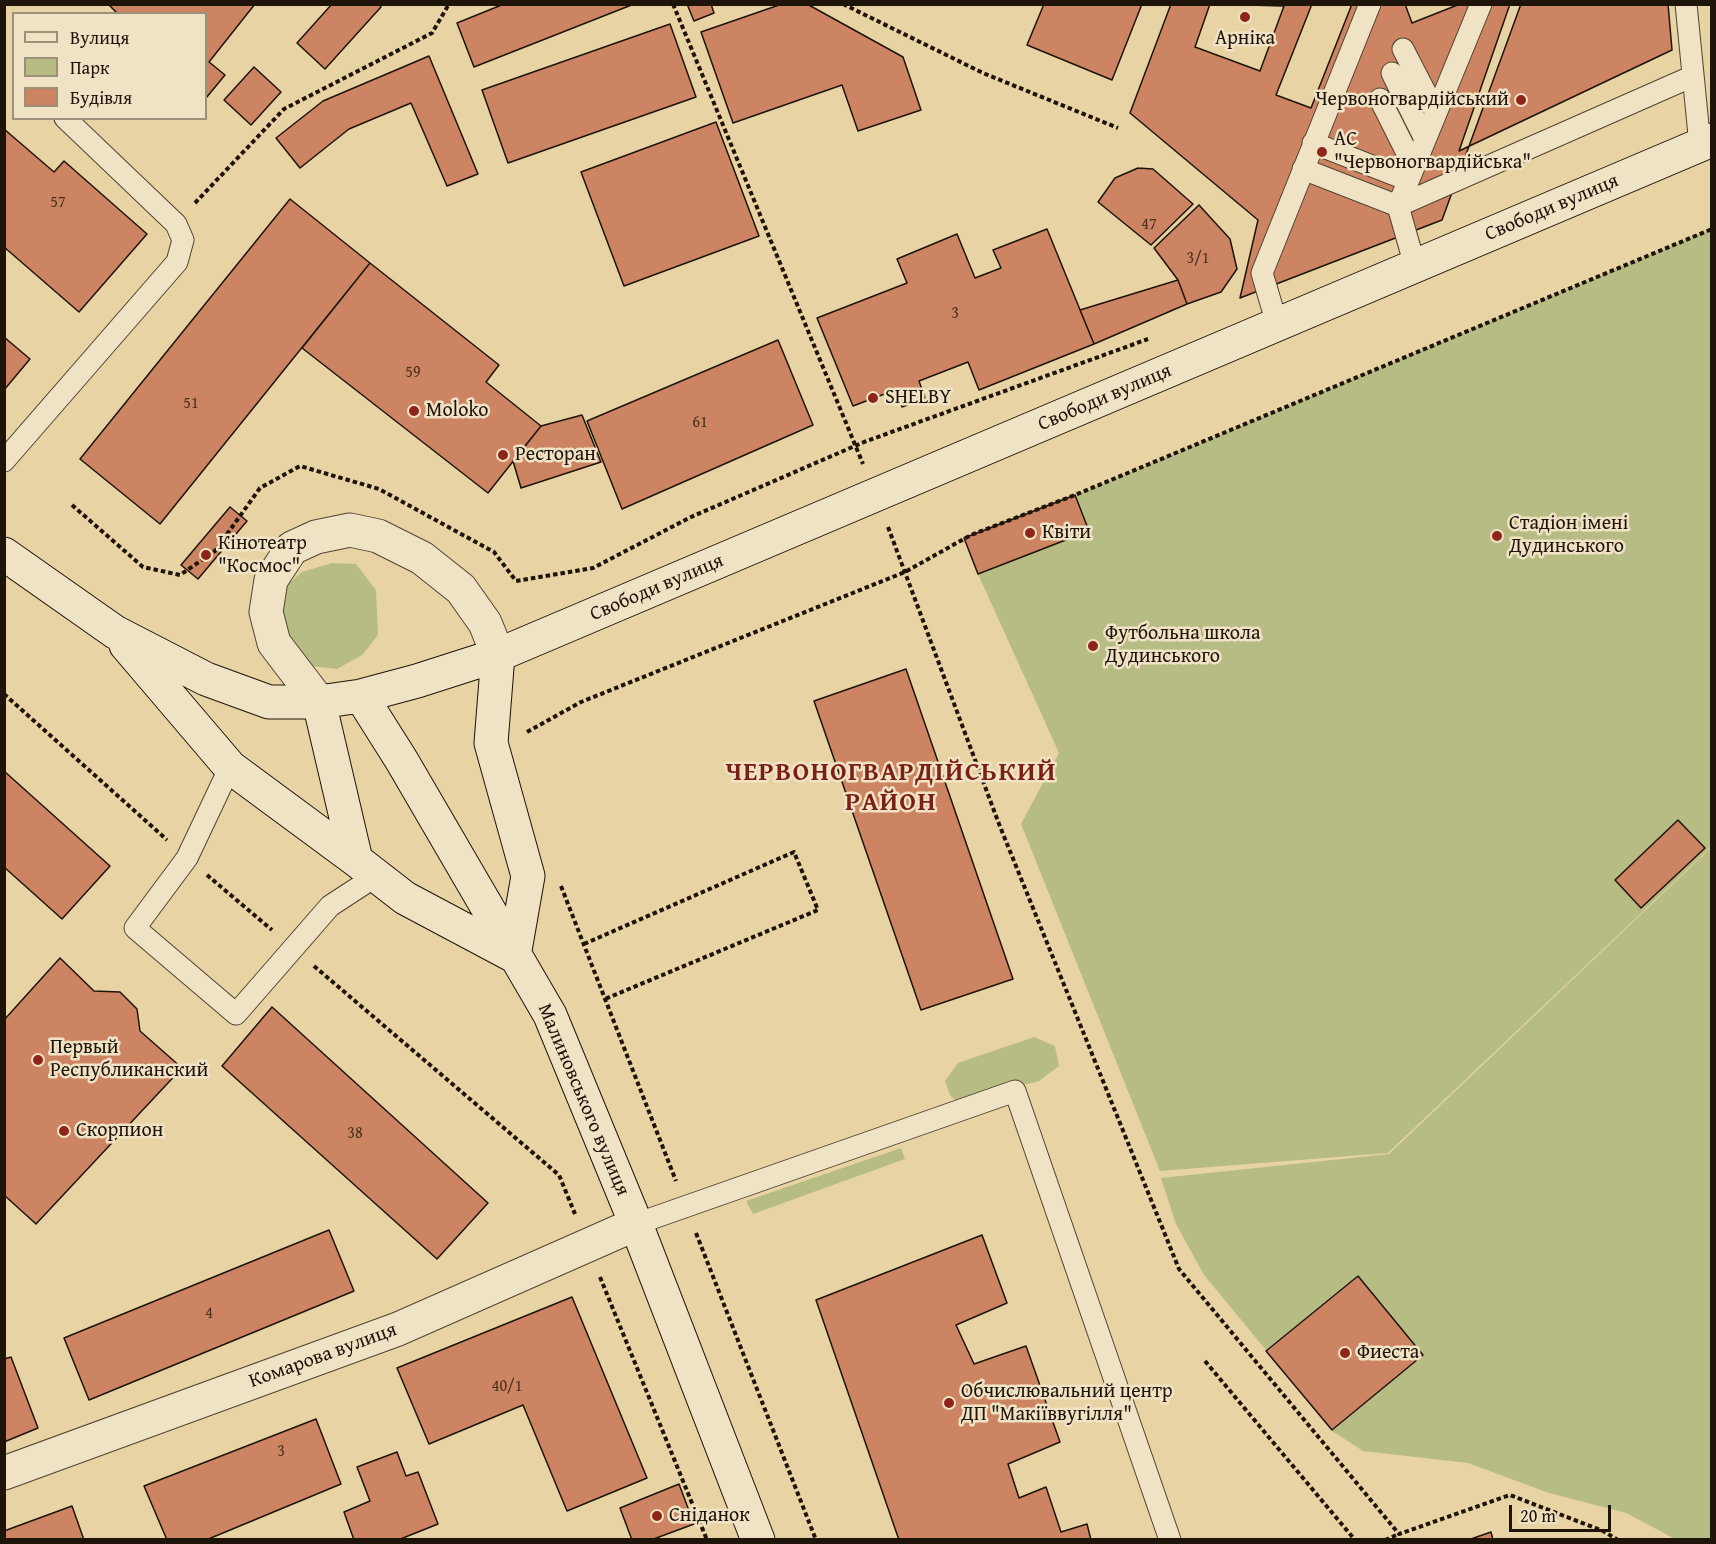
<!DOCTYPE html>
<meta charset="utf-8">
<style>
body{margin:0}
#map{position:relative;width:1716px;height:1544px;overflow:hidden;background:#e8d3a5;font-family:"Gentium Book Plus",serif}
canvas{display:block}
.frame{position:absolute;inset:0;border:6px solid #1e1409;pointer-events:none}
.legend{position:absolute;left:12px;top:12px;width:195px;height:108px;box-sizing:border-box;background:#f0e2c4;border:2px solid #9c9079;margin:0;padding:8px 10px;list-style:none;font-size:18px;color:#1e1409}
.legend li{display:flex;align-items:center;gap:12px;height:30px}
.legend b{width:30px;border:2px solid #9c9079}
.scale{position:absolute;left:1509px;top:1505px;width:102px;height:27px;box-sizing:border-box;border:3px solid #1e1409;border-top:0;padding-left:8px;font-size:18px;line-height:21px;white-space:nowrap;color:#1e1409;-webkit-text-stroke:4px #f0e2c4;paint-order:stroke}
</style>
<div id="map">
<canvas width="1716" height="1544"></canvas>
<div class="frame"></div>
<ul class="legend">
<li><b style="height:8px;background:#f0e2c4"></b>Вулиця</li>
<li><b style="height:16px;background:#b7bc85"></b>Парк</li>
<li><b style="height:16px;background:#cc8462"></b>Будівля</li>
</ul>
<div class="scale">20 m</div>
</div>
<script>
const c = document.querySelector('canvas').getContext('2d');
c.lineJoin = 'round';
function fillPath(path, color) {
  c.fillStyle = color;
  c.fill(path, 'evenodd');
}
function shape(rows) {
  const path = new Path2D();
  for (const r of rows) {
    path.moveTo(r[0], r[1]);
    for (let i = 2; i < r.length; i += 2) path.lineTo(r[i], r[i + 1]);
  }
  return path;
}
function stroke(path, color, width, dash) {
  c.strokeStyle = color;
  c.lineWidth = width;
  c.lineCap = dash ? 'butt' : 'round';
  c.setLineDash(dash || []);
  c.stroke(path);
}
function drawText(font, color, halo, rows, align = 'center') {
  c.font = font + ' "Gentium Book Plus",serif';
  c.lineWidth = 5;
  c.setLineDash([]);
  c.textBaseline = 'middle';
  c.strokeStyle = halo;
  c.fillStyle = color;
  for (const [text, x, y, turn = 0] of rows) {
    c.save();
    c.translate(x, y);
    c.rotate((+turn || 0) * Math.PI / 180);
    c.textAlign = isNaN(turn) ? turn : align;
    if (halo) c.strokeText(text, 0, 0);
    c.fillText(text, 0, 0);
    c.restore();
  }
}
fillPath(shape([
 [1711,229,1711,847,1388,1153,1160,1171,1021,824,1059,753,978,574,1089,531,1075,495],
 [332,563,356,564,376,590,378,635,362,655,337,669,311,666,285,635,281,607,286,586,302,572],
 [1711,848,1711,1539,1675,1539,1626,1513,1549,1493,1468,1463,1363,1451,1332,1431,1423,1355,1358,1275,1266,1350,1204,1275,1176,1224,1161,1178,1389,1154],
 [1034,1037,1055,1046,1059,1066,1039,1081,957,1102,950,1095,945,1081,958,1063],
 [901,1148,905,1159,753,1214,746,1201]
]), '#b7bc85');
const building = shape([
 [108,4,255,4,209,62,225,75,206,98,206,14,118,14,108,4],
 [332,4,379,4,381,7,325,69,297,43,332,4],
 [504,4,634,4,474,67,457,23,504,4],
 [687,4,711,4,714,13,694,21,687,4],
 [782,4,807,4,903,57,921,110,858,131,842,85,733,123,701,32,782,4],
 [1044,4,1142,4,1112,80,1027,45,1044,4],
 [1171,4,1521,4,1442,220,1240,298,1258,220,1130,113,1171,4],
 [1210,4,1284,6,1260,71,1195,47,1210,4],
 [1312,4,1352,4,1311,108,1276,95,1312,4],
 [1405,4,1460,4,1412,23,1405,4],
 [1510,4,1668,4,1672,50,1459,151,1510,4],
 [670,24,696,97,508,163,482,90,670,24],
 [429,56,478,174,447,186,411,103,349,129,300,168,276,138,323,101,429,56],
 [254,67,281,92,251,125,224,100,254,67],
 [716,122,759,236,624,286,581,172,716,122],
 [4,129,54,172,64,161,147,234,79,312,4,247,4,129],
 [1138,168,1153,169,1193,204,1151,245,1098,202,1115,178,1138,168],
 [290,199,370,263,160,524,80,459,290,199],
 [1199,205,1230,239,1237,269,1221,292,1187,304,1178,280,1154,248,1199,205],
 [1047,229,1094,344,979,390,968,362,919,381,925,398,902,407,895,390,853,406,817,318,907,283,897,259,957,234,975,278,1001,268,993,250,1047,229],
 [370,263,499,365,486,382,541,426,488,493,302,348,370,263],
 [1178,280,1187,304,1094,344,1080,310,1178,280],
 [4,337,30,359,4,390,4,337],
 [778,340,813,425,622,509,587,421,778,340],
 [582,415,601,462,521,488,513,461,541,426,582,415],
 [1075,495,1089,531,978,574,964,538,1075,495],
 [230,507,247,521,198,579,181,565,230,507],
 [906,669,1013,979,921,1010,814,701,906,669],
 [4,771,110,866,62,919,4,867,4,771],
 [1678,820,1705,848,1641,908,1615,880,1678,820],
 [60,958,94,991,120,992,137,1009,140,1031,182,1068,36,1224,4,1195,4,1020,60,958],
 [272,1007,488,1203,437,1259,222,1066,272,1007],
 [329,1230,354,1291,89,1400,64,1338,329,1230],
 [982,1235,1007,1303,956,1325,974,1364,1026,1346,1060,1442,1008,1464,1019,1498,1046,1487,1061,1532,1087,1524,1091,1540,899,1540,816,1300,982,1235],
 [1358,1276,1423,1355,1332,1430,1266,1351,1358,1276],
 [572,1297,647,1478,567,1511,523,1405,429,1444,397,1368,572,1297],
 [11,1357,38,1428,4,1442,4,1359,11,1357],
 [316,1419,341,1484,206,1540,167,1540,144,1486,316,1419],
 [397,1452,406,1476,418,1472,438,1524,398,1540,354,1540,344,1512,370,1501,357,1467,397,1452],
 [679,1484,694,1524,651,1540,632,1540,620,1508,679,1484],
 [72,1506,84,1540,4,1540,4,1531,72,1506],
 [1491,1532,1493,1540,1468,1540,1491,1532]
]);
fillPath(building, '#cc8462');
stroke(building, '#1e1409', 1.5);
const lane = shape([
 [1686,4,1700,145],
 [1403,49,1436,113],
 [1392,73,1425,139],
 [1380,99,1414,167],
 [1313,143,1408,180],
 [1303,169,1398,206,1693,76],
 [1415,266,1398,206,1481,4],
 [1277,324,1262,273,1370,4],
 [4,461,177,262,183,240,176,224,65,118],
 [230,767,187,858,135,928,236,1014,330,906,376,876],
 [636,1224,1015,1091,1170,1540]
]);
const street = shape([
 [319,702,274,643,266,612,271,580,292,548,316,537,350,530,378,536,422,558,461,589,485,623,498,655],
 [4,1473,398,1329,636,1224]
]);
const secondary = shape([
 [4,554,115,632,206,679,269,702,319,702,361,696,417,681,498,655,1712,140],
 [126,645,230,767,356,860],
 [498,655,491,743,528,876,514,956],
 [361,696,402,761,550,1015,636,1224,758,1540],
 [319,702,356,860,405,898,514,956]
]);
stroke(lane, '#504430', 23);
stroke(street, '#504430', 35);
stroke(secondary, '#1e1409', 35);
stroke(shape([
 [673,4,863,464],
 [843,4,983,73,1118,128],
 [195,203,284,109,432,33,449,4],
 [72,505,143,567,180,575,215,551,260,488,300,466,379,489,494,552,516,581,593,568,691,517,864,442,1148,339],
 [888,527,999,824,1179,1269,1399,1534,1510,1495,1603,1531,1618,1540],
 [4,694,167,840],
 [527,732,581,702,905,572,971,535,1075,495,1712,229],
 [207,875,272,930],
 [561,886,676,1181],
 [584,944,794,852,818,910,605,999],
 [314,966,559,1175,575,1214],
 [696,1233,816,1540],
 [600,1277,707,1540],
 [1205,1361,1355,1540],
 [1385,1540,1399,1534]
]), '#1e1409', 4, [4.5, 3]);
stroke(lane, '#f0e2c4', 21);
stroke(street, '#f0e2c4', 33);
stroke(secondary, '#f0e2c4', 33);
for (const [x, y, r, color] of [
 [1245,17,6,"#8f2418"],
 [1521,100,6,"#8f2418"],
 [1322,152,6,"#8f2418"],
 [873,398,6,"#8f2418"],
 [414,411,6,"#8f2418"],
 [503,455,6,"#8f2418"],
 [1030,533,6,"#8f2418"],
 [1497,536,6,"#8f2418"],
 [206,555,6,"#8f2418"],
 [1093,646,6,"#8f2418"],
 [38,1060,6,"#8f2418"],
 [64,1131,6,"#8f2418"],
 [1345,1353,6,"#8f2418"],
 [949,1403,6,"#8f2418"],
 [657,1516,6,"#8f2418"]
]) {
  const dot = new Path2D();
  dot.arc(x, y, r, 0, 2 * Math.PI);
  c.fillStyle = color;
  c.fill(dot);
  stroke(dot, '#f0e2c4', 2);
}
drawText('16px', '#4a301f', null, [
 ["57",58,203],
 ["47",1149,225],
 ["3/1",1198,259],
 ["3",955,314],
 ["59",413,373],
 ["51",191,404],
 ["61",700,423],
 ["38",355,1134],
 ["4",209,1314],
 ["40/1",507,1387],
 ["3",281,1452]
]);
drawText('20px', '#1e1409', '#f0e2c4', [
 ["Арніка",1245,39,"center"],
 ["Червоногвардійський",1509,100,"right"],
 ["АС",1334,140],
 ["\"Червоногвардійська\"",1334,163],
 ["SHELBY",885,398],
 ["Moloko",426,411],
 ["Ресторан",515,455],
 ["Стадіон імені",1509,524],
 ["Дудинського",1509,547],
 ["Квіти",1042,533],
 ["Кінотеатр",218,544],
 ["\"Космос\"",218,567],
 ["Футбольна школа",1105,634],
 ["Дудинського",1105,657],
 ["Первый",50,1048],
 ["Республиканский",50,1071],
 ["Скорпион",76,1131],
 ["Фиеста",1357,1353],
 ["Обчислювальний центр",961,1392],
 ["ДП \"Макіїввугілля\"",961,1415],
 ["Сніданок",669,1516]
], 'left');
drawText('20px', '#1e1409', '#f0e2c4', [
 ["Свободи вулиця",1552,208,-23],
 ["Свободи вулиця",1105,398,-23],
 ["Свободи вулиця",657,588,-23],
 ["Малиновського вулиця",583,1100,67],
 ["Комарова вулиця",323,1356,-20]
]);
c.letterSpacing = '1.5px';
drawText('bold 26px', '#7a1f14', '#f0e2c4', [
 ["ЧЕРВОНОГВАРДІЙСЬКИЙ",891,773],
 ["РАЙОН",891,803]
]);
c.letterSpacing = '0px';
</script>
